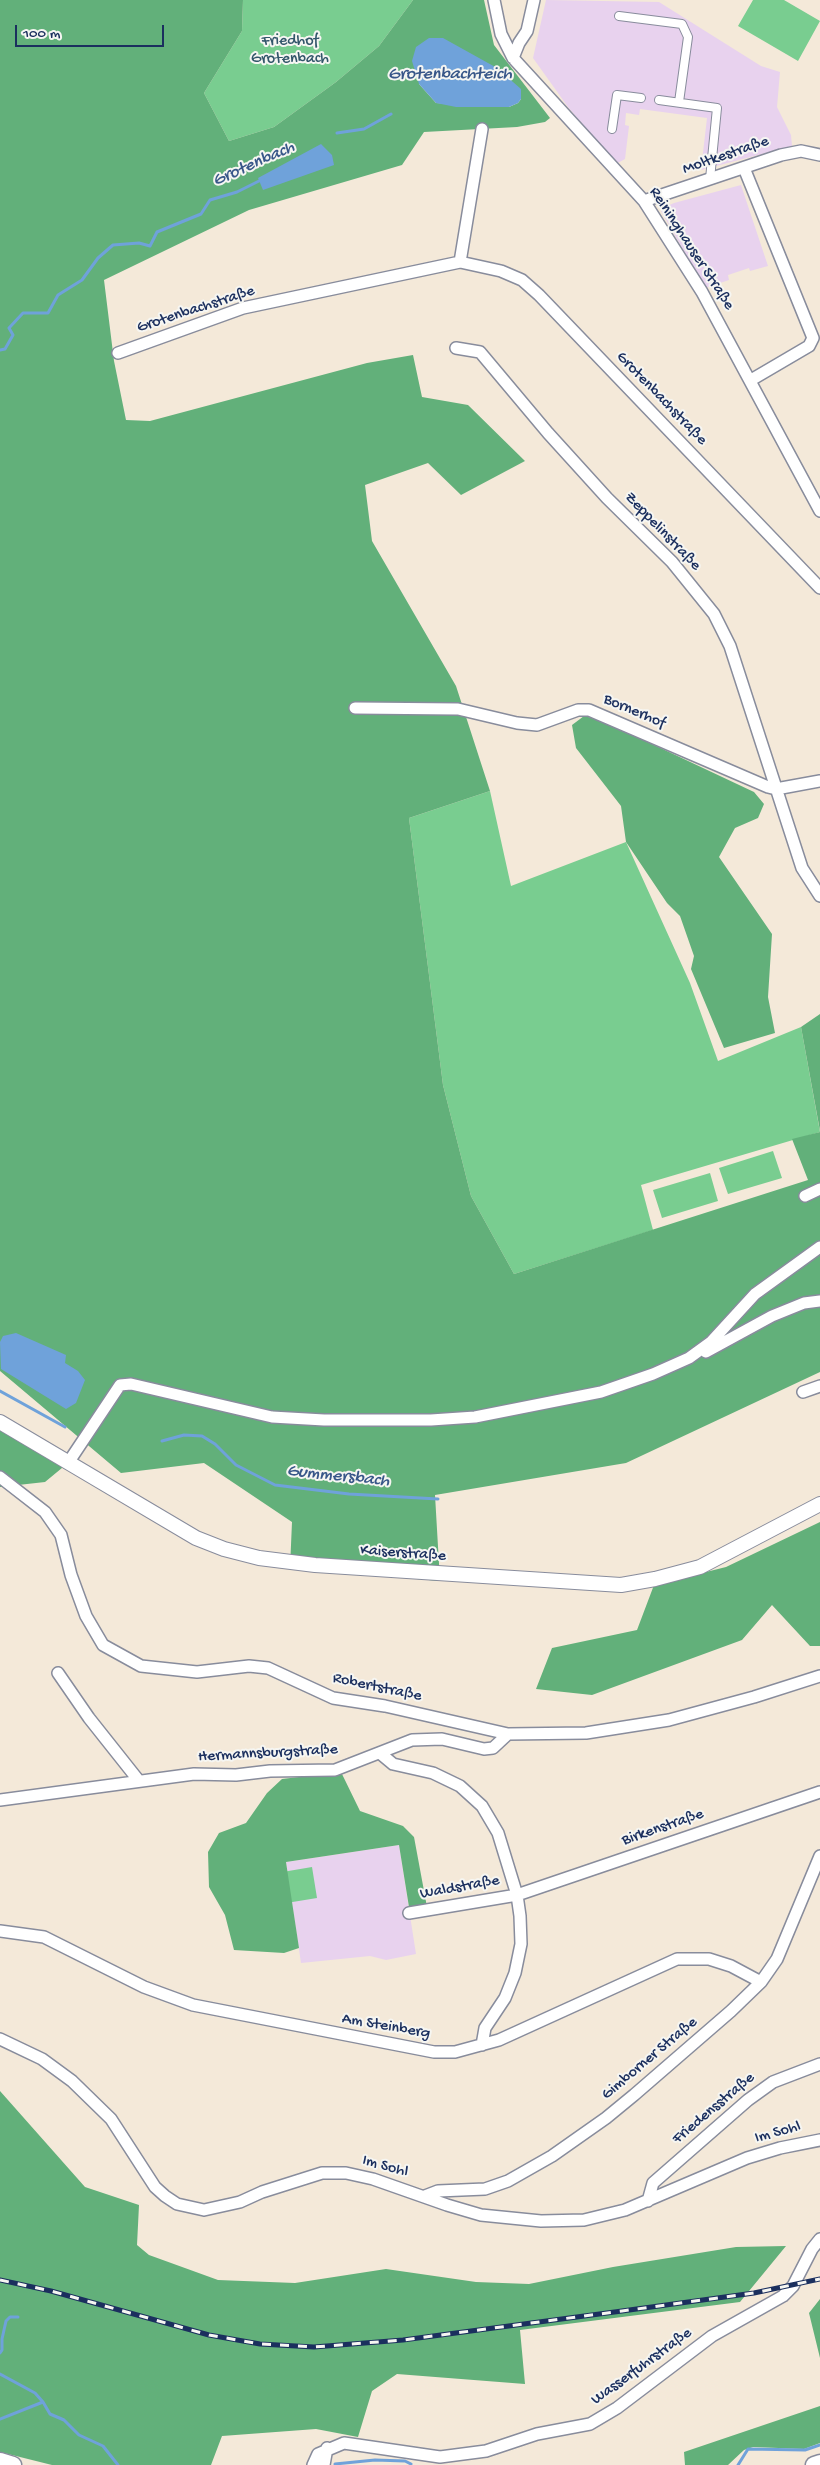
<!DOCTYPE html>
<meta charset="utf-8">
<style>
body{margin:0}
#map{position:relative;width:820px;height:2465px;overflow:hidden;background:#f4e9d9;font-family:"Gochi Hand",sans-serif}
canvas{display:block}
.scale{position:absolute;left:15px;top:25px;width:149px;height:22px;box-sizing:border-box;border:2px solid #1b2f5e;border-top:0;padding-left:6px;font-size:15px;line-height:18px;white-space:nowrap;color:#1b2f5e;-webkit-text-stroke:4px #f6f6f2;paint-order:stroke}
</style>
<div id="map">
<canvas width="820" height="2465"></canvas>
<div class="scale">100 m</div>
</div>
<script>
const c = document.querySelector('canvas').getContext('2d');
c.lineJoin = 'round';
function fillPath(path, color) {
  c.fillStyle = color;
  c.fill(path, 'evenodd');
}
function shape(rows) {
  const path = new Path2D();
  for (const r of rows) {
    path.moveTo(r[0], r[1]);
    for (let i = 2; i < r.length; i += 2) path.lineTo(r[i], r[i + 1]);
  }
  return path;
}
function stroke(path, color, width, dash) {
  c.strokeStyle = color;
  c.lineWidth = width;
  c.lineCap = dash ? 'butt' : 'round';
  c.setLineDash(dash || []);
  c.stroke(path);
}
function drawText(font, color, halo, rows, align = 'center') {
  c.font = font + ' "Gochi Hand",sans-serif';
  c.lineWidth = 4;
  c.setLineDash([]);
  c.textBaseline = 'middle';
  c.strokeStyle = halo;
  c.fillStyle = color;
  for (const [text, x, y, turn = 0] of rows) {
    c.save();
    c.translate(x, y);
    c.rotate((+turn || 0) * Math.PI / 180);
    c.textAlign = isNaN(turn) ? turn : align;
    if (halo) c.strokeText(text, 0, 0);
    c.fillText(text, 0, 0);
    c.restore();
  }
}
fillPath(shape([
 [546,0,659,2,761,66,780,72,777,107,791,135,792,146,701,170,707,118,640,109,639,115,626,113,625,125,629,126,625,159,616,164,568,107,533,58],
 [741,185,768,266,750,271,749,268,728,275,729,280,705,288,661,211,665,207,674,203],
 [399,1845,416,1954,386,1960,370,1956,301,1963,286,1862]
]), '#e8d2ee');
fillPath(shape([
 [243,0,413,0,379,46,336,82,274,127,229,141,204,93,242,31],
 [753,0,784,0,820,21,798,61,738,26],
 [490,791,511,886,626,842,690,983,718,1061,801,1027,820,1132,641,1185,653,1230,514,1274,471,1196,443,1085,409,818],
 [773,1151,782,1178,728,1194,719,1168],
 [710,1173,718,1201,662,1218,653,1190],
 [312,1867,317,1898,262,1907,259,1876]
]), '#79cd90');
fillPath(shape([
 [0,0,243,0,242,31,204,93,229,141,274,127,336,82,379,46,413,0,484,0,494,45,550,118,545,122,517,127,424,132,402,165,249,210,104,280,114,361,126,420,150,421,367,363,413,355,422,397,468,405,525,461,461,495,428,463,365,485,372,541,456,686,490,791,409,818,443,1085,471,1196,514,1274,808,1180,792,1139,820,1132,820,1372,626,1463,435,1495,440,1581,290,1568,292,1522,204,1463,121,1473,0,1371],
 [419,84,521,99,518,103,509,107,436,103],
 [584,716,601,720,754,792,764,804,758,818,735,828,719,857,772,934,768,997,775,1033,724,1048,691,969,694,956,680,916,667,903,626,842,621,806,576,748,572,725],
 [820,1014,820,1131,801,1027],
 [0,1422,68,1463,45,1482,0,1487],
 [820,1522,820,1646,810,1646,772,1605,742,1640,592,1695,536,1689,552,1648,637,1630,654,1585,726,1567],
 [341,1772,360,1811,403,1826,414,1837,427,1907,409,1907,399,1845,286,1862,299,1948,284,1953,234,1950,225,1915,209,1887,208,1852,219,1833,246,1823,267,1793,282,1779],
 [0,2091,85,2187,139,2205,137,2245,149,2255,218,2280,295,2283,386,2269,476,2282,529,2284,613,2267,736,2247,786,2246,740,2302,520,2330,525,2384,397,2374,372,2391,358,2437,316,2429,222,2436,211,2465,52,2465,0,2452],
 [820,2299,820,2358,809,2313],
 [820,2406,820,2443,804,2449,753,2447,744,2450,728,2465,685,2465,684,2452]
]), '#62b07a');
fillPath(shape([
 [429,38,443,38,497,68,521,89,521,99,518,103,509,107,456,107,436,103,419,84,412,61,416,47],
 [321,144,332,155,334,165,263,190,258,178],
 [16,1333,66,1355,65,1363,78,1371,85,1380,76,1403,66,1409,1,1369,0,1342,3,1336]
]), '#6fa2da');
stroke(shape([
 [337,133,364,129,391,114],
 [0,350,5,349,13,335,9,328,23,313,48,313,58,295,82,280,98,258,113,245,139,243,150,246,157,232,201,214,210,200,237,192,263,179],
 [0,1391,65,1427],
 [162,1441,184,1435,202,1436,215,1444,236,1465,275,1485,349,1494,438,1499],
 [2,2339,6,2321,10,2317,18,2317],
 [0,2353,2,2350,2,2339],
 [0,2374,35,2393,43,2402],
 [0,2419,43,2402,50,2414,64,2420,79,2435,103,2446,118,2465],
 [335,2464,375,2460,405,2461,411,2464],
 [738,2465,748,2449,805,2450,820,2445]
]), '#6fa2da', 3);
const pedestrian = shape([
 [619,16,682,24,688,37,679,102],
 [659,100,717,108,710,179],
 [612,129,617,95,641,98]
]);
const minor = shape([
 [494,0,501,34,513,58,644,201,702,292,820,511],
 [513,58,519,43,527,31,534,0],
 [744,168,813,338,809,346,751,380],
 [644,201,781,155,801,151,820,155],
 [460,262,482,129],
 [456,348,480,352,548,433,607,498,672,562,714,614,730,646,802,868,820,896],
 [118,353,243,308,460,262,501,271,522,280,539,295,820,588],
 [355,708,458,709,517,723,537,725,578,710,589,710,768,787,776,789,820,781],
 [805,1196,820,1189],
 [706,1352,772,1316,804,1303,820,1301],
 [803,1392,820,1386],
 [68,1463,120,1385,131,1384,272,1417,324,1420,431,1420,475,1417,601,1392,653,1374,689,1358,711,1342,755,1294,820,1247],
 [0,1477,45,1512,61,1535,71,1575,86,1616,103,1645,141,1666,197,1672,249,1666,268,1668,333,1698,385,1706,508,1734,586,1733,669,1720,754,1697,820,1676],
 [58,1673,89,1718,139,1781],
 [381,1754,393,1764,433,1773,460,1786,482,1806,498,1833,517,1895,520,1916,521,1944,515,1973,505,1998,485,2028,482,2045],
 [0,1800,194,1774,236,1775,270,1771,335,1770,412,1740,442,1739,484,1749,493,1748,508,1734],
 [409,1913,517,1895,820,1792],
 [0,1931,44,1937,144,1987,193,2005,434,2052,455,2052,499,2040,677,1959,709,1959,731,1966,761,1982],
 [0,2039,42,2059,72,2081,111,2119,155,2187,165,2196,177,2204,204,2210,240,2202,262,2192,322,2173,346,2173,373,2179,447,2205,481,2215,541,2221,584,2220,625,2210,747,2158,780,2148,820,2140],
 [425,2196,438,2191,485,2189,508,2181,552,2156,606,2118,634,2095,731,2011,761,1982,777,1959,820,1856],
 [648,2201,653,2183,748,2100,773,2082,820,2064],
 [313,2465,318,2454,344,2443,440,2457,486,2451,537,2434,590,2424,617,2408,712,2336,783,2296,793,2286,812,2249,820,2239],
 [324,2465,327,2448]
]);
const tertiary = shape([
 [0,1422,196,1538,224,1549,259,1558,315,1565,621,1585,655,1579,700,1567,820,1504]
]);
const primary = shape([
 [0,2461,13,2465],
 [814,2465,820,2463]
]);
stroke(pedestrian, '#888c9c', 10);
stroke(minor, '#888c9c', 14);
stroke(tertiary, '#888c9c', 16);
stroke(primary, '#888c9c', 19);
stroke(pedestrian, '#fff', 8);
stroke(minor, '#fff', 11);
stroke(tertiary, '#fff', 14);
stroke(primary, '#fff', 16);
const rail = shape([
 [0,2280,51,2291,209,2335,260,2344,314,2347,403,2340,622,2311,754,2293,820,2279]
]);
stroke(rail, '#1b2f5e', 5);
stroke(rail, '#f6f6f2', 3, [9]);
drawText('16px', '#32566a', '#f6f6f2', [
 ["Friedhof",290,42],
 ["Grotenbach",290,60]
]);
drawText('16px', '#1b2f5e', '#f6f6f2', [
 ["Moltkestraße",726,156,-19],
 ["Reininghauser Straße",691,249,57],
 ["Grotenbachstraße",196,310,-18],
 ["Grotenbachstraße",661,399,46],
 ["Zeppelinstraße",662,532,46],
 ["Bornerhof",634,712,23],
 ["Kaiserstraße",403,1554,4],
 ["Robertstraße",377,1688,12],
 ["Hermannsburgstraße",268,1754,-3],
 ["Birkenstraße",663,1828,-19],
 ["Waldstraße",460,1888,-10],
 ["Am Steinberg",386,2027,10],
 ["Gimborner Straße",650,2059,-40],
 ["Friedensstraße",714,2109,-40],
 ["Im Sohl",778,2133,-15],
 ["Im Sohl",385,2167,16],
 ["Wasserfuhrstraße",642,2367,-36]
]);
drawText('italic 18px', '#385789', '#f6f6f2', [
 ["Grotenbachteich",450,75],
 ["Grotenbach",254,165,-24],
 ["Gummersbach",338,1477,6]
]);
</script>
